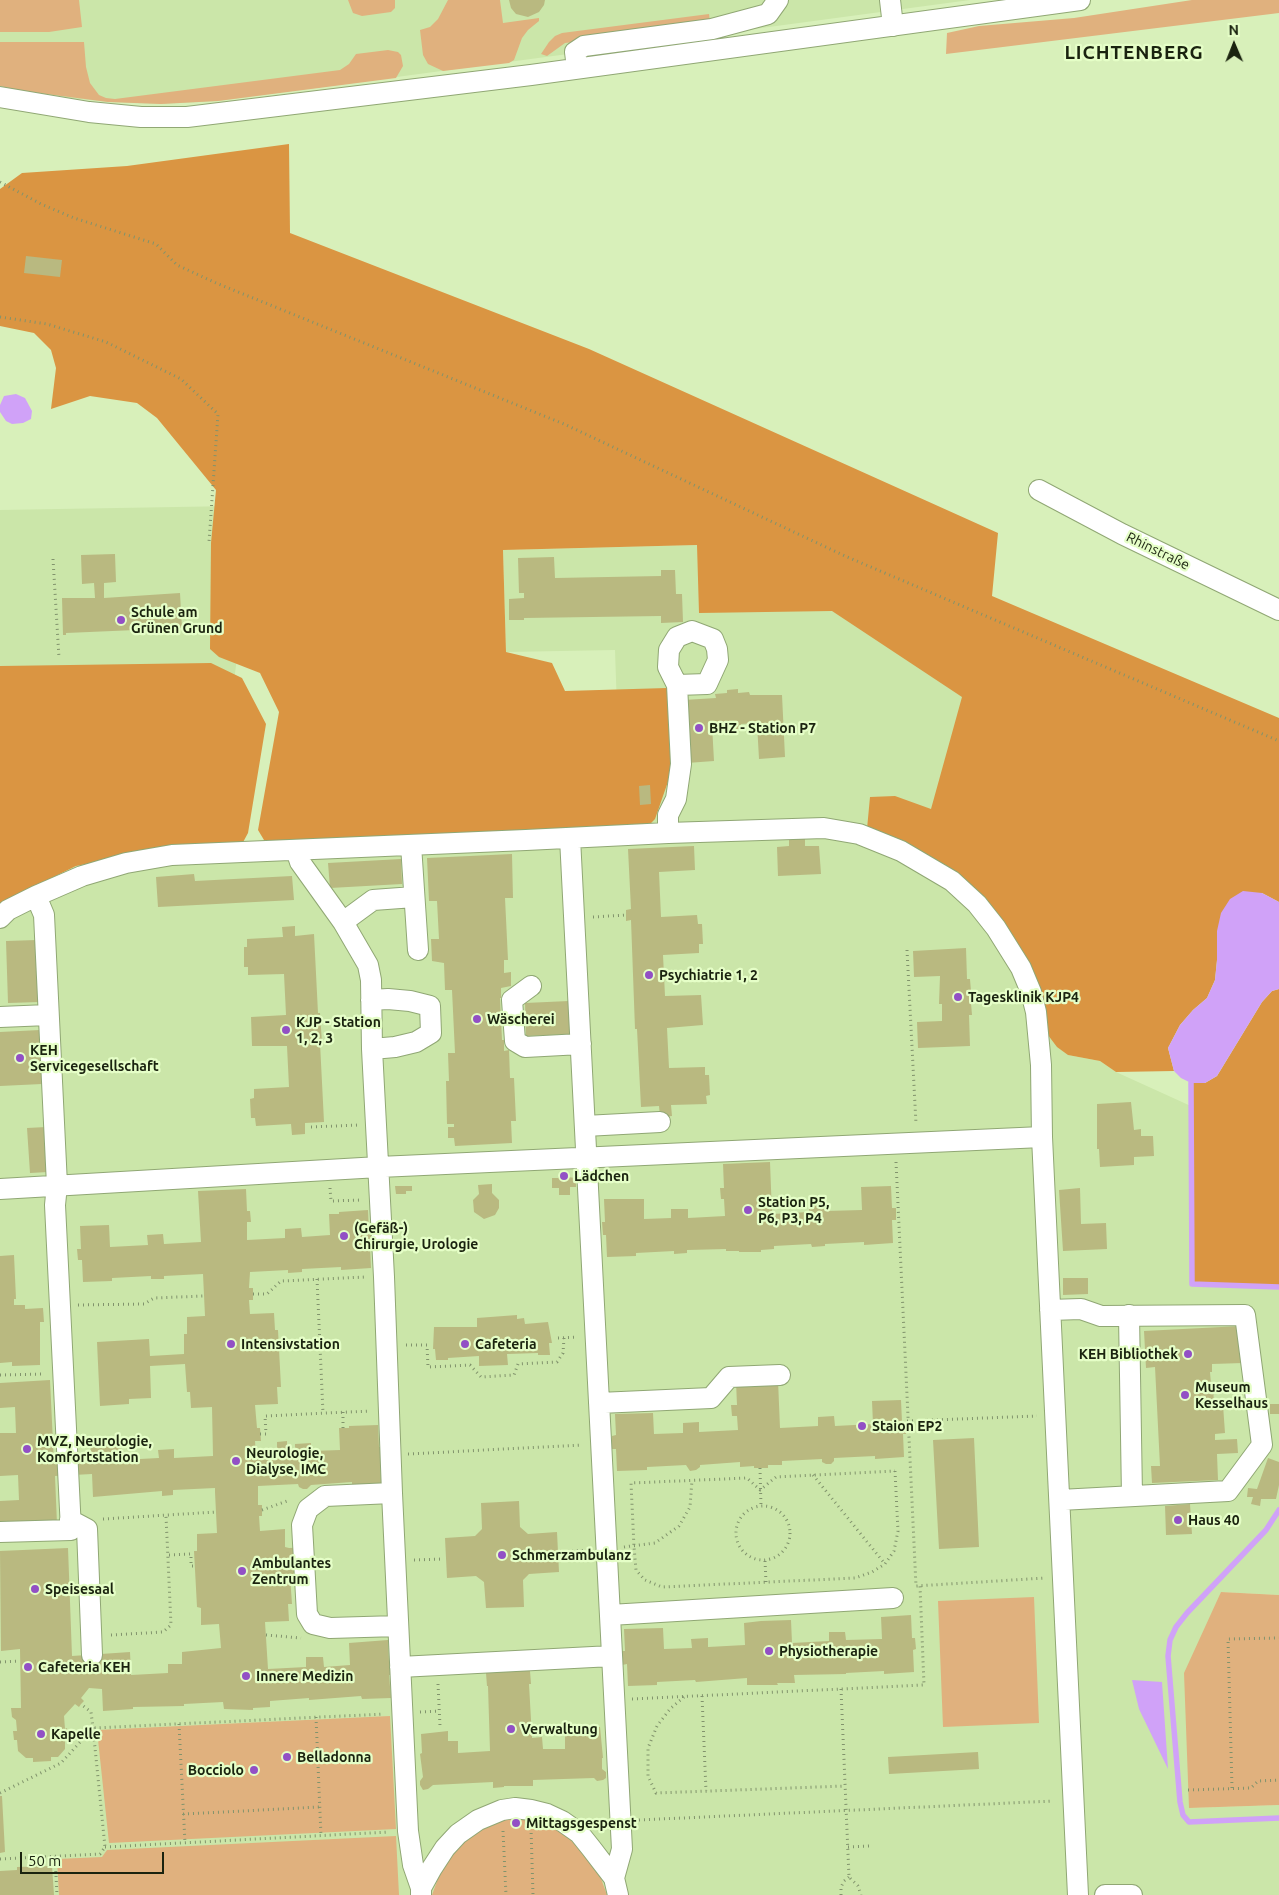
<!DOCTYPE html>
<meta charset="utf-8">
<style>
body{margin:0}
#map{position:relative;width:1279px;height:1895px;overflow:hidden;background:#d8f0ba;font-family:Ubuntu,sans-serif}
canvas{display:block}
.north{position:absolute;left:1209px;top:20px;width:50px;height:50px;-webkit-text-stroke:4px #e5fec7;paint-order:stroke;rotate:359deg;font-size:14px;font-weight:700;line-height:20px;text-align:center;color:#1a230f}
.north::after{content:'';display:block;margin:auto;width:18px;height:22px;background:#1a230f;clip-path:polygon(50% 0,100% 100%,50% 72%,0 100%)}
.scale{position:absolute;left:20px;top:1852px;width:144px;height:22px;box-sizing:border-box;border:2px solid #1a230f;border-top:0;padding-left:6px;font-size:15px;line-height:18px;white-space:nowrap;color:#1a230f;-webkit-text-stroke:4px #e5fec7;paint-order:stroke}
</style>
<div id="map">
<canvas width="1279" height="1895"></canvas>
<div class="north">N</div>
<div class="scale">50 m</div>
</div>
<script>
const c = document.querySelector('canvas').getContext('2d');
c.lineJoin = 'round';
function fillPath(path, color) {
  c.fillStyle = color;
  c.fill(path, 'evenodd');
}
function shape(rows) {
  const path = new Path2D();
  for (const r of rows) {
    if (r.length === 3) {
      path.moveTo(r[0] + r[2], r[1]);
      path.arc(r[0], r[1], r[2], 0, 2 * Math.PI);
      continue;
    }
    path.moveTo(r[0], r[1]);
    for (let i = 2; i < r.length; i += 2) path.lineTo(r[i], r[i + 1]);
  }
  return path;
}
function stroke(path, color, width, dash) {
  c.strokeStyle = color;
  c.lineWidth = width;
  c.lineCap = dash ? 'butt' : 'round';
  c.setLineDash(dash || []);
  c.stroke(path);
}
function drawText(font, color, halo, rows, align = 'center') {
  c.font = font + ' Ubuntu,sans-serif';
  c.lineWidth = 4.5;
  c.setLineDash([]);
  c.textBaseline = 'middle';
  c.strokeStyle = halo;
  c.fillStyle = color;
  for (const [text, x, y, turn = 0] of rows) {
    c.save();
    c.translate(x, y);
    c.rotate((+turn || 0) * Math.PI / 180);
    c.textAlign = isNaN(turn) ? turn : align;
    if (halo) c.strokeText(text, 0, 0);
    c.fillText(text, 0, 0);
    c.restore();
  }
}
fillPath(shape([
 [0,0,970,0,218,101,161,104,108,102,69,98,0,86],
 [293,505,248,571,230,713,0,687,0,510],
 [698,545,832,611,1046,674,1068,1055,1100,1061,1116,1072,1193,1107,1279,1280,1279,1595,1221,1592,1189,1808,1279,1805,1279,1895,0,1895,0,908,29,889,76,866,118,858,621,827,615,650,506,652,503,550]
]), '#cbe6a9');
fillPath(shape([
 [0,0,79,0,82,27,49,32,0,32],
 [348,0,395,0,395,8,391,12,362,16,353,13],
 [448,0,500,0,503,23,539,18,539,21,528,30,522,38,514,60,509,63,443,71,428,64,423,55,420,30,430,27,438,19],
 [1192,0,1279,0,1279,13,946,54,947,33,979,26,1074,18],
 [709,14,710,22,697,27,565,43,547,56,541,54,549,42,555,36,562,33],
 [0,42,84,42,86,67,90,83,99,95,106,98,115,99,340,70,349,64,356,54,388,50,398,52,401,55,403,66,396,78,218,101,161,104,108,102,23,91,0,86],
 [1221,1592,1279,1595,1279,1805,1189,1808,1184,1673],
 [1034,1597,1039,1723,943,1727,938,1601],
 [390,1716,396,1829,109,1843,97,1730],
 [527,1815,564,1829,595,1862,607,1895,432,1895,440,1873,463,1839,497,1818],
 [396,1836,399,1895,59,1895,57,1859,102,1857,107,1850]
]), '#e0b17e');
fillPath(shape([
 [289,144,290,233,589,349,998,533,992,596,1279,718,1279,902,1262,893,1217,960,1215,980,1207,998,1193,1010,1180,1025,1168,1048,1174,1071,1116,1072,1100,1061,1068,1055,1057,1047,1048,1035,1004,932,867,829,870,797,895,796,931,809,962,697,832,611,699,613,697,545,503,550,506,652,552,663,565,691,667,688,671,773,655,819,648,826,267,845,258,830,279,712,260,673,219,657,210,649,211,543,216,490,157,418,137,403,90,396,51,409,56,368,51,350,34,333,0,326,0,189,22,173,127,166],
 [211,663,242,678,266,724,248,833,241,846,118,858,76,866,29,889,0,908,0,666],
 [1279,989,1279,1287,1192,1284,1191,1083,1205,1083,1217,1076,1262,1002,1272,991]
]), '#da9542');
fillPath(shape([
 [16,394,25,398,32,411,31,419,23,423,12,424,6,421,0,412,0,405,4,396],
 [1243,891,1262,893,1279,902,1279,989,1272,991,1262,1002,1217,1076,1205,1083,1191,1083,1181,1078,1174,1071,1168,1048,1180,1025,1193,1010,1207,998,1215,980,1217,960,1217,931,1221,913,1230,899],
 [1132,1680,1162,1682,1168,1769,1139,1709]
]), '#d0a2f8');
stroke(shape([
 [1191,1083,1192,1284,1279,1287],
 [1279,1510,1266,1530,1187,1613,1176,1627,1170,1640,1168,1656,1180,1802,1183,1815,1189,1822,1279,1818]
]), '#d0a2f8', 5.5);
fillPath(shape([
 [509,0,545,0,544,5,539,12,528,17,516,14,511,8],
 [26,256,62,260,60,277,24,273],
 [115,554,116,582,104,583,104,598,180,593,182,628,66,633,66,635,63,635,62,598,95,598,94,583,82,584,81,555],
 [554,557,555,578,661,576,661,570,675,570,676,594,682,594,683,622,661,623,661,616,524,618,524,620,509,620,509,599,524,598,524,593,519,593,518,558],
 [738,689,738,693,749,692,750,695,782,695,785,757,759,759,757,723,741,724,739,729,730,730,728,724,712,725,714,761,687,763,684,700,716,698,715,694,727,693,727,690],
 [650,785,651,804,640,805,639,786],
 [789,836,805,836,805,846,819,846,821,874,778,876,777,847,789,846],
 [694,846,695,870,659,872,661,917,697,915,698,924,702,924,703,944,699,944,699,953,663,955,665,996,701,995,703,1025,667,1028,669,1068,705,1067,705,1075,709,1075,710,1095,706,1096,707,1104,671,1105,672,1116,660,1117,659,1106,641,1107,637,1029,635,1029,631,920,626,921,626,910,631,909,628,849],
 [512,854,513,898,505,898,508,960,504,960,504,973,511,972,511,986,501,988,501,998,500,998,502,1040,504,1040,504,1051,509,1050,510,1078,514,1078,516,1121,511,1121,512,1143,455,1146,454,1138,448,1138,448,1127,454,1127,454,1124,447,1124,446,1081,449,1081,448,1053,455,1053,452,990,445,990,444,963,432,961,431,939,439,939,437,901,429,901,427,858],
 [401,859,402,884,330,888,328,863],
 [194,874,195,881,292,876,294,900,158,907,156,877],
 [295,926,295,936,314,934,318,1013,320,1013,322,1043,320,1043,324,1122,305,1123,305,1134,292,1135,291,1124,256,1126,255,1118,251,1118,250,1099,254,1098,254,1089,289,1087,287,1046,252,1046,251,1017,286,1015,284,974,248,975,248,967,244,967,244,947,247,947,247,939,283,937,282,927],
 [37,940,40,1002,8,1003,6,941],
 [966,948,967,979,970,979,971,991,976,992,977,1001,971,1003,972,1015,969,1015,970,1046,918,1048,917,1022,942,1021,942,1004,939,1004,940,976,914,977,913,951],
 [569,1001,571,1034,526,1036,525,1003],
 [40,1030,42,1084,0,1086,0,1032],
 [1131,1102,1134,1130,1141,1129,1141,1136,1153,1136,1154,1156,1134,1157,1134,1165,1100,1167,1099,1149,1097,1149,1097,1104],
 [46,1127,48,1172,30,1173,27,1128],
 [770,1162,772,1214,809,1212,809,1202,826,1201,826,1211,862,1210,861,1187,891,1186,892,1208,896,1208,896,1220,892,1220,893,1243,864,1245,864,1242,825,1244,825,1246,812,1247,811,1244,774,1246,774,1249,761,1250,761,1252,739,1252,739,1251,726,1251,726,1249,687,1250,687,1253,674,1254,674,1251,636,1253,636,1256,607,1257,606,1235,603,1235,602,1222,605,1222,604,1199,644,1199,644,1219,671,1218,671,1209,688,1209,688,1218,725,1216,724,1199,721,1199,720,1188,724,1188,723,1164],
 [558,1176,576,1178,576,1187,570,1187,570,1195,559,1195,559,1188,552,1188,552,1178,558,1178],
 [492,1184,492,1193,499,1200,499,1208,495,1215,484,1219,474,1212,473,1200,479,1194,478,1185],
 [395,1186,412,1186,412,1191,406,1191,406,1194,396,1194],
 [1080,1188,1081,1224,1106,1223,1107,1249,1063,1251,1059,1190],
 [246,1189,247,1211,250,1211,251,1222,247,1222,247,1240,285,1238,285,1229,301,1228,302,1237,330,1235,329,1214,339,1214,339,1212,368,1210,369,1233,372,1233,373,1246,370,1246,371,1268,341,1270,341,1267,302,1269,302,1272,288,1273,288,1270,250,1272,249,1288,253,1288,253,1300,249,1300,250,1314,274,1313,275,1330,278,1330,281,1387,277,1387,278,1404,255,1405,257,1428,260,1428,261,1441,255,1441,256,1455,277,1454,277,1442,287,1441,287,1453,295,1453,295,1444,311,1443,311,1451,340,1450,339,1428,349,1428,349,1426,378,1425,379,1447,383,1447,384,1460,380,1460,381,1484,352,1485,352,1482,311,1485,307,1489,303,1489,299,1487,298,1484,258,1486,258,1505,262,1505,262,1516,259,1516,260,1531,285,1529,285,1547,289,1548,310,1547,312,1575,290,1576,292,1604,288,1604,289,1621,265,1622,268,1669,306,1667,306,1657,323,1657,324,1667,350,1665,349,1643,388,1640,389,1662,393,1662,394,1675,389,1675,391,1698,362,1699,361,1696,309,1700,309,1698,270,1701,270,1707,253,1708,253,1710,224,1709,223,1702,184,1704,184,1706,133,1707,133,1709,103,1711,102,1689,89,1688,81,1698,84,1701,81,1704,79,1707,75,1704,64,1716,65,1729,67,1728,68,1737,65,1737,65,1749,58,1757,51,1757,51,1761,33,1762,33,1758,26,1758,18,1751,17,1740,14,1740,13,1731,17,1731,16,1720,12,1717,11,1708,21,1708,20,1649,1,1651,0,1551,68,1548,72,1656,130,1652,131,1675,168,1673,168,1664,182,1664,182,1652,221,1648,219,1624,201,1625,201,1608,197,1607,194,1551,197,1551,197,1534,217,1533,215,1492,215,1488,173,1490,173,1495,162,1496,162,1491,93,1497,92,1474,55,1476,57,1524,0,1527,0,1501,19,1500,18,1475,0,1476,0,1433,16,1433,15,1407,0,1408,0,1383,50,1380,54,1464,91,1463,90,1439,120,1438,121,1460,159,1458,158,1450,174,1449,174,1458,213,1456,212,1407,191,1408,190,1392,187,1392,185,1364,150,1366,151,1398,129,1399,129,1404,100,1406,97,1342,149,1339,150,1356,184,1354,184,1334,187,1334,187,1317,205,1316,203,1274,164,1276,164,1279,151,1279,151,1276,112,1278,112,1281,83,1282,82,1260,78,1260,77,1249,81,1249,80,1226,109,1225,110,1247,148,1245,147,1235,163,1234,164,1244,201,1242,198,1191],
 [14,1255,16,1299,14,1299,14,1305,25,1305,25,1309,43,1308,44,1322,40,1322,40,1365,12,1366,12,1362,0,1363,0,1256],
 [1063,1278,1088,1278,1088,1294,1063,1295],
 [517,1315,517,1319,524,1318,525,1324,548,1322,552,1343,549,1343,550,1355,538,1355,538,1353,507,1354,508,1365,479,1366,479,1356,448,1358,448,1360,436,1360,435,1349,433,1349,434,1327,477,1327,477,1318],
 [1241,1326,1243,1363,1212,1364,1212,1372,1210,1372,1211,1384,1213,1384,1214,1406,1223,1405,1225,1433,1215,1434,1215,1440,1237,1439,1238,1453,1217,1454,1218,1480,1152,1483,1151,1466,1160,1466,1155,1367,1146,1368,1144,1331],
 [778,1380,780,1428,818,1426,818,1417,834,1416,835,1426,873,1424,872,1401,901,1400,902,1422,905,1422,906,1434,903,1434,904,1457,875,1459,875,1456,834,1458,834,1461,831,1464,826,1464,822,1462,822,1459,782,1461,782,1465,768,1465,768,1468,754,1468,754,1466,740,1467,740,1462,700,1465,700,1467,696,1470,690,1471,686,1465,647,1467,647,1470,617,1471,616,1449,612,1449,612,1436,616,1435,615,1414,653,1413,654,1434,683,1433,683,1423,699,1422,699,1432,738,1430,737,1416,732,1416,731,1405,737,1405,736,1382],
 [1270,1404,1279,1404,1279,1414,1270,1414],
 [974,1438,979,1547,939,1549,933,1440],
 [1268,1458,1279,1462,1279,1485,1276,1499,1261,1499,1260,1506,1251,1504,1253,1497,1247,1497,1248,1488,1257,1489],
 [519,1501,520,1527,528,1534,557,1532,559,1572,529,1574,523,1580,524,1607,486,1608,484,1582,476,1576,447,1578,445,1538,475,1536,482,1529,481,1503],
 [1190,1504,1192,1534,1166,1535,1165,1506],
 [911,1615,912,1638,915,1638,916,1649,913,1650,914,1672,884,1674,884,1671,846,1673,846,1674,794,1675,795,1683,777,1683,778,1685,747,1685,747,1678,696,1682,695,1680,657,1682,657,1685,628,1686,627,1664,622,1665,622,1651,625,1651,624,1629,663,1628,664,1649,692,1648,691,1639,708,1638,708,1647,745,1645,744,1623,761,1621,791,1620,792,1643,829,1641,829,1632,845,1632,846,1640,882,1639,881,1617],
 [500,1671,530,1671,531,1684,529,1684,532,1738,542,1737,543,1749,565,1749,565,1736,575,1735,575,1727,600,1727,603,1758,602,1758,602,1769,606,1772,606,1778,603,1780,597,1781,594,1778,533,1780,533,1786,504,1786,504,1787,493,1788,493,1782,433,1785,428,1789,423,1790,420,1785,420,1781,423,1777,420,1754,422,1753,421,1734,448,1731,448,1741,458,1741,458,1753,490,1751,488,1686,487,1686,486,1673],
 [978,1752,979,1769,889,1774,888,1757],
 [0,1796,2,1796,5,1852,0,1853],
 [52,1866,54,1895,0,1895,0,1871,17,1870,17,1867]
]), '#b9b980');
const minor = shape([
 [890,0,893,26],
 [577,68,575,52,584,46,712,29,768,14,778,0],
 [0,97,89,112,141,117,187,117,531,75,1080,0],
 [1039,490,1122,534,1279,610],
 [668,833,668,815,676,799,681,764,677,685,668,667,669,650,677,637,692,631,713,639,717,649,718,660,707,684,677,685],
 [570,838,622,1849,614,1878],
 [411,845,418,950],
 [296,850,300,862,343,922,368,965,371,980,372,1049,384,1277,392,1493,408,1831,413,1865,421,1888],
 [0,918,8,910,36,896,82,876,126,863,172,855,526,840,668,833,824,828,859,834,901,851,952,881,977,904,996,928,1021,968,1031,992,1036,1012,1041,1065,1042,1137,1078,1895],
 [343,922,373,900,414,897],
 [531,986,512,1000,515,1041,525,1047,581,1044],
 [371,1000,388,999,410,1001,430,1006,431,1033,416,1042,395,1047,372,1049],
 [0,1017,48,1015],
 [585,1126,660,1122],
 [0,1189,379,1167,1042,1137],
 [1050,1310,1081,1309,1101,1316,1245,1315,1262,1445,1228,1491,1060,1500],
 [1129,1315,1132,1496],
 [599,1403,711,1398,729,1377,780,1375],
 [392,1493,325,1496,308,1509,302,1525,307,1614,313,1624,330,1628,398,1626],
 [70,1520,87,1529,92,1655],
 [0,1532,71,1530,55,1205,57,1185,44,915,36,896],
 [610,1615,893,1598],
 [400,1667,612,1656],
 [421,1895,421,1888,432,1868,445,1848,458,1834,478,1820,502,1810,515,1808,531,1810,547,1814,562,1821,579,1833,591,1848,614,1878,618,1895],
 [1105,1895,1132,1895]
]);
stroke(minor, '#90a774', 22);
stroke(shape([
 [0,182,41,204,74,218,156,244,177,265,216,283,564,424,845,556,1279,741],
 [0,317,47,324,106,342,181,379,218,414,209,542],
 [53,559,59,658],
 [593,917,626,915],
 [907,950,916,1124],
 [311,1127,359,1125],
 [896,1162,916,1586,1045,1578],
 [330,1188,331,1201,362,1200],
 [317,1279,323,1413],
 [253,1294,267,1294,281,1281,366,1277],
 [78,1305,144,1304,154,1298,204,1296],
 [558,1338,577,1337],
 [406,1345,427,1345,428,1367,470,1365,481,1377,514,1375,518,1364,557,1362,563,1353,564,1338],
 [0,1375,44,1374],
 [343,1412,343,1428],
 [907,1421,1037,1416],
 [260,1434,266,1434,265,1416,370,1411],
 [408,1454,582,1445],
 [760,1468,761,1506],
 [895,1471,898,1531,894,1551,885,1564,872,1572,855,1578,662,1587,645,1580,636,1570,634,1547,631,1483,747,1478,760,1490,776,1477,895,1471],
 [813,1475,885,1564],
 [763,1533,27],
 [262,1510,290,1500],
 [103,1519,216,1512],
 [624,1547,655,1543,679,1526,690,1507,692,1480],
 [562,1552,588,1550],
 [169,1555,191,1554,191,1566,195,1566],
 [414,1560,443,1559],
 [765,1561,766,1582],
 [111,1635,163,1632,171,1625,166,1516],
 [266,1635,301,1638],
 [0,1662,19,1661],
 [438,1684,440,1726],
 [841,1689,849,1877,858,1886,861,1895],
 [702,1696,706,1791],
 [684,1697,670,1709,657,1726,648,1748,648,1776,656,1793,845,1786],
 [632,1699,924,1685,920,1586],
 [420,1712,439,1711],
 [316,1717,321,1836],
 [179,1724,185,1843],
 [1232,1788,1228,1639,1279,1638],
 [1188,1790,1251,1788,1258,1781,1279,1780],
 [0,1793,61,1763,93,1728,91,1712,81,1704],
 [183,1814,320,1807],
 [639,1820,1053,1801],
 [531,1828,533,1895],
 [503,1831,506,1895],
 [105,1847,389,1832],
 [848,1847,870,1846],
 [55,1856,57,1895],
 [0,1859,100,1854,105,1847,93,1728,384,1714],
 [841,1895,841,1887,844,1881,849,1877]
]), '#81936c', 3, [1, 4]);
stroke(minor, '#fff', 20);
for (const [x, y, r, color] of [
 [121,620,5,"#9250c5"],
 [699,728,5,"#9250c5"],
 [649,975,5,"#9250c5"],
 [958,997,5,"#9250c5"],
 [477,1019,5,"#9250c5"],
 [286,1030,5,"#9250c5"],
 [20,1058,5,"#9250c5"],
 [564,1176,5,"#9250c5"],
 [748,1210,5,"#9250c5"],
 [344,1236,5,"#9250c5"],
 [231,1344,5,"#9250c5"],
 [465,1344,5,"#9250c5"],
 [1188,1354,5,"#9250c5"],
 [1185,1395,5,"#9250c5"],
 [862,1426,5,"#9250c5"],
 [27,1449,5,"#9250c5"],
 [236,1461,5,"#9250c5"],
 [1178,1520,5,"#9250c5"],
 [502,1555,5,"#9250c5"],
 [242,1571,5,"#9250c5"],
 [35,1589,5,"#9250c5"],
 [769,1651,5,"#9250c5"],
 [28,1667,5,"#9250c5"],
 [246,1676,5,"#9250c5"],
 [511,1729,5,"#9250c5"],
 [41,1734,5,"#9250c5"],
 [287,1757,5,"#9250c5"],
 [254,1770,5,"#9250c5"],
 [516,1823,5,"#9250c5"]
]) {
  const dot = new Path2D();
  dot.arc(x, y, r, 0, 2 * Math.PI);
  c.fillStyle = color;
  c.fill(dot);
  stroke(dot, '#e5fec7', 2);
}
drawText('14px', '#1a230f', '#e5fec7', [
 ["Rhinstraße",1158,551,26]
]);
drawText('bold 14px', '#1a230f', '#e5fec7', [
 ["Schule am",131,612],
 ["Grünen Grund",131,628],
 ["BHZ - Station P7",709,728],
 ["Psychiatrie 1, 2",659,975],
 ["Tagesklinik KJP4",968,997],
 ["Wäscherei",487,1019],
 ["KJP - Station",296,1022],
 ["1, 2, 3",296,1038],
 ["KEH",30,1050],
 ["Servicegesellschaft",30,1066],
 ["Lädchen",574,1176],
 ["Station P5,",758,1202],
 ["P6, P3, P4",758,1218],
 ["(Gefäß-)",354,1228],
 ["Chirurgie, Urologie",354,1244],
 ["Intensivstation",241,1344],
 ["Cafeteria",475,1344],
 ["KEH Bibliothek",1178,1354,"right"],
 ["Museum",1195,1387],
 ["Kesselhaus",1195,1403],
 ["Staion EP2",872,1426],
 ["MVZ, Neurologie,",37,1441],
 ["Komfortstation",37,1457],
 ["Neurologie,",246,1453],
 ["Dialyse, IMC",246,1469],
 ["Haus 40",1188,1520],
 ["Schmerzambulanz",512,1555],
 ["Ambulantes",252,1563],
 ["Zentrum",252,1579],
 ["Speisesaal",45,1589],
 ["Physiotherapie",779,1651],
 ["Cafeteria KEH",38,1667],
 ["Innere Medizin",256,1676],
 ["Verwaltung",521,1729],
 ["Kapelle",51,1734],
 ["Belladonna",297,1757],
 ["Bocciolo",244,1770,"right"],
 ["Mittagsgespenst",526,1823]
], 'left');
c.letterSpacing = '1px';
drawText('bold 19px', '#1a230f', '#e5fec7', [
 ["LICHTENBERG",1134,53]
]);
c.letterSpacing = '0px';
</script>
